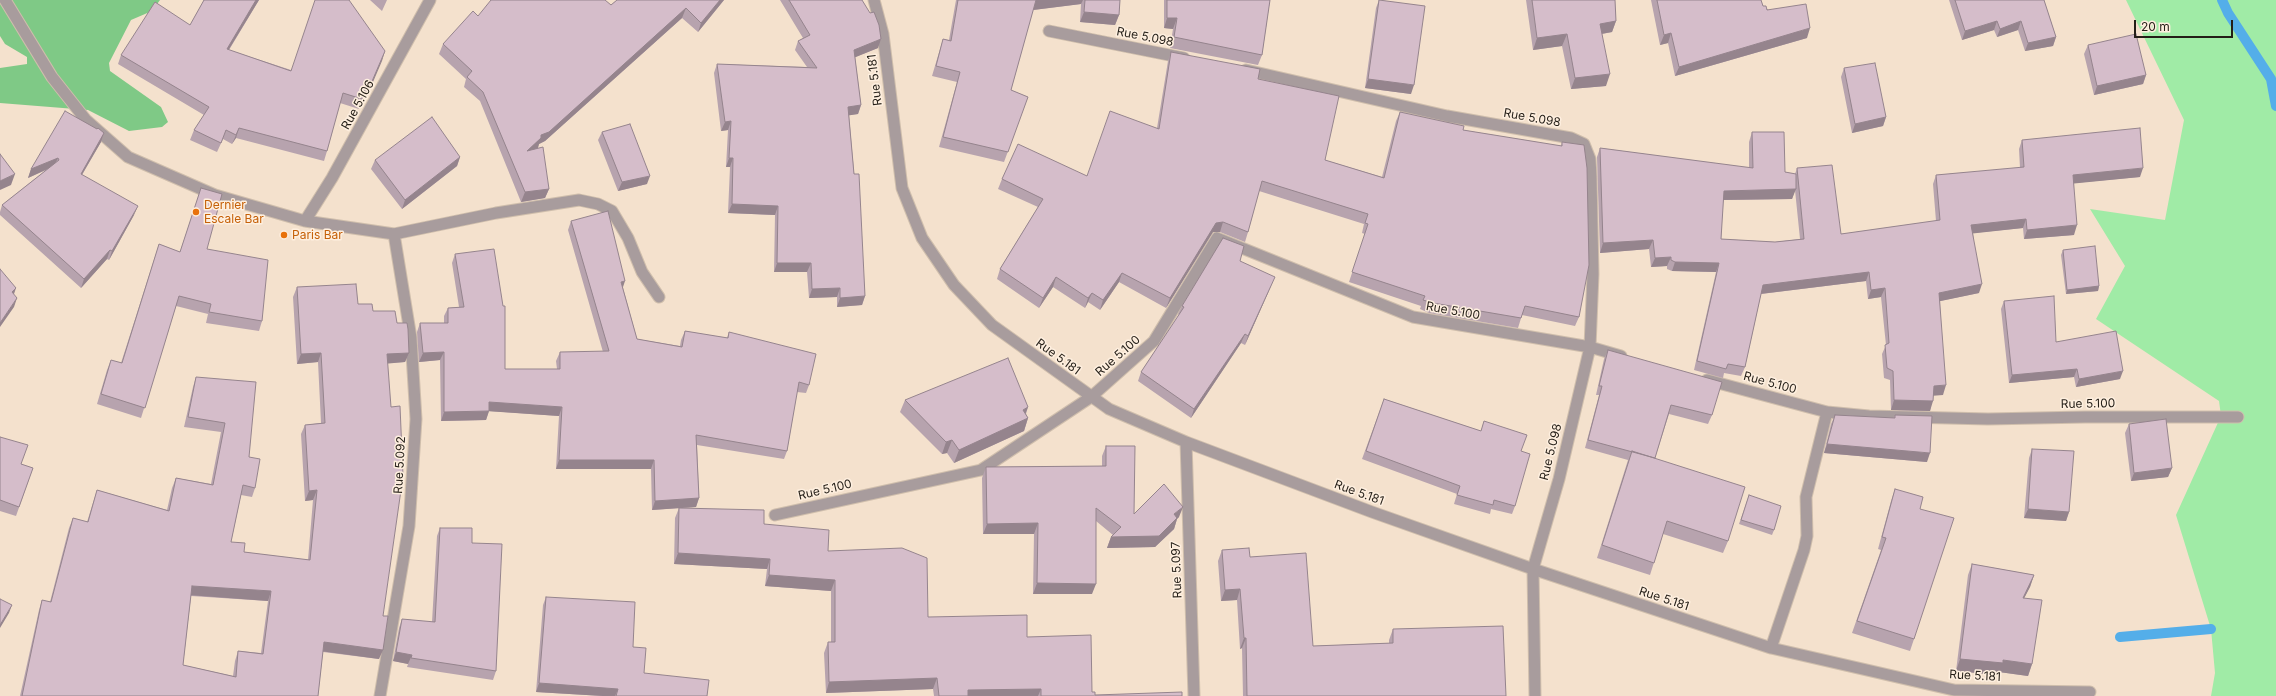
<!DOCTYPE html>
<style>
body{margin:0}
#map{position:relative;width:2276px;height:696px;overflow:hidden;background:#f4e1cd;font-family:Inter,sans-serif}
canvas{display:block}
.scale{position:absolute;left:2134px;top:20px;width:99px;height:18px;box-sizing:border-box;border:2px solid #241e17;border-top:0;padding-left:5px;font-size:12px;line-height:14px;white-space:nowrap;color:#241e17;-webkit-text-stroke:3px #feefdf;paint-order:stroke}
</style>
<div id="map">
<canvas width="2276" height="696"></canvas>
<div class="scale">20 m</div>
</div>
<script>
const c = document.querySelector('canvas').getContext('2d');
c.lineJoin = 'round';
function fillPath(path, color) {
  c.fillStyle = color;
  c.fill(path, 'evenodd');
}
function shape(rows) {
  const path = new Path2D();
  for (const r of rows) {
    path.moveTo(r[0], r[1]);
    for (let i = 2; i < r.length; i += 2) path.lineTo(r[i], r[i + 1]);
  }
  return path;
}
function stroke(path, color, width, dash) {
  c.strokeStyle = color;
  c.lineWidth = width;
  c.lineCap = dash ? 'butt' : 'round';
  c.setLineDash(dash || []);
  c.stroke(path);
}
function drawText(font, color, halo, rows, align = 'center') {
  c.font = font + ' Inter,sans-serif';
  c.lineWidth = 3;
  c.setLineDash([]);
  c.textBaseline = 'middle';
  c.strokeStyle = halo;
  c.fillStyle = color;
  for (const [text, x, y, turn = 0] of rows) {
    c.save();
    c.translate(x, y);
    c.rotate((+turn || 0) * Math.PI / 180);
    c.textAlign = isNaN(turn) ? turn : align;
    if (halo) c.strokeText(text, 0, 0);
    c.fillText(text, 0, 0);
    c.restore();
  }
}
fillPath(shape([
 [2126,0,2276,0,2276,696,2211,696,2215,673,2211,629,2176,515,2221,416,2219,401,2096,319,2125,266,2090,209,2165,220,2184,120]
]), '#a0eba6');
fillPath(shape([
 [0,0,160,0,152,11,131,20,109,63,110,71,161,107,168,122,162,127,129,131,88,110,0,103,0,68,27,64,27,57,5,44,0,36]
]), '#7fc986');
stroke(shape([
 [2222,0,2228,13,2271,79,2276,106],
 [2120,637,2211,629]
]), '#54aee9', 10);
const minor = shape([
 [5,0,52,77,86,120,128,157,215,195,305,221,394,234,496,213,579,200,598,204,612,211,628,238,642,272,659,297],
 [874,0,883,34,902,188,922,238,954,285,992,325,1109,409,1186,442,1372,512,1533,569,1771,648,1954,690,2090,692],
 [1049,31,1184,58],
 [1246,70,1447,116,1571,138,1584,144,1590,159,1591,177,1593,274,1590,347,1559,479,1533,569,1535,696],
 [305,221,332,178,430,0],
 [1707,380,1827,412,1869,416,1988,419,2085,417,2238,417],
 [1186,442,1194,696],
 [775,515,981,470,1091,397,1154,341,1217,238,1413,317,1590,347,1621,356],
 [1771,648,1804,550,1807,536,1806,497,1827,412],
 [380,696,409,526,416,419,411,338,394,234]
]);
stroke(minor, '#cfbeac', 13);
stroke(minor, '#a89c9d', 11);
fillPath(shape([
 [204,0,259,0,229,50,291,70,385,51,367,96,363,95,359,109,340,103,327,151,324,161,236,138,232,144,223,139,217,152,190,140,194,130,204,115,118,64,121,55,190,25],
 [370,0,387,0,382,11],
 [617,0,724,0,698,32,682,18,545,141,539,144,537,149,549,189,545,198,521,202,480,101,464,87,466,79,439,54,443,44,478,16,611,5],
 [780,0,862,0,878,48,855,57,861,105,858,114,849,115,865,296,862,305,837,307,837,297,809,298,807,272,774,272,775,215,728,213,730,167,726,167,728,130,721,131,714,73,717,64,807,67,795,50,798,41,803,38],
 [956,0,1120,0,1119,15,1115,25,1080,22,1081,4,1033,10,1011,90,1028,97,1004,162,939,147,957,82,932,76,940,49,943,39,949,40],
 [1164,0,1270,0,1262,55,1258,65,1170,48,1173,29,1164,28],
 [1379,0,1411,94,1365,88,1376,8],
 [1526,0,1615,0,1616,21,1612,32,1602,34,1606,86,1571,89,1562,46,1533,50],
 [1651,0,1761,0,1763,6,1807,38,1675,76,1668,43,1660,45],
 [1949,0,2044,0,2056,37,2053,46,2025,51,2018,30,1997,37,1994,30,1962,40],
 [2088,45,2146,75,2143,84,2094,95,2084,54],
 [1171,52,1258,79,1325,160,1382,177,1396,121,1400,112,1463,130,1561,146,1562,142,1579,317,1575,326,1522,315,1518,328,1429,313,1420,309,1421,306,1349,282,1365,234,1362,233,1364,224,1259,191,1248,232,1245,242,1220,232,1213,232,1166,308,1119,282,1100,310,1088,302,1085,308,1053,287,1039,308,997,279,1000,269,1038,207,998,189,1002,179,1087,176,1157,128,1168,61],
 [1844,68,1886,117,1883,126,1852,133,1841,77],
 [602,132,647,184,618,191,598,140],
 [1752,132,1785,172,1795,174,1797,168,1841,234,1936,221,1933,184,1936,175,2020,168,2019,149,2022,140,2140,177,2074,183,2074,235,2024,239,2023,228,1973,233,1979,293,1940,301,1943,395,1933,395,1930,411,1891,410,1890,380,1884,378,1882,354,1886,345,1881,297,1868,299,1866,281,1761,294,1745,367,1741,376,1724,373,1723,378,1694,370,1716,272,1672,271,1667,269,1667,266,1651,267,1649,249,1600,253,1597,157,1600,148,1749,168,1749,142],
 [1795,190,1800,239,1775,242,1721,239,1723,200,1792,199],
 [104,133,101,142,82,175,134,215,109,260,107,259,81,288,0,215,0,212,2,205,46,170,28,178,31,169],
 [460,157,457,166,402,209,371,169,375,160],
 [201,188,207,249,262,321,259,331,206,323,208,314,176,306,141,418,97,404,107,370,111,360,121,363,159,244,180,252],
 [571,221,623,288,637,339,680,346,681,340,685,331,727,338,729,332,809,385,806,393,797,392,787,451,784,459,697,445,699,498,696,507,682,508,764,524,828,551,928,617,1027,637,1092,692,1095,695,1182,696,934,696,933,689,826,693,824,653,828,642,831,642,831,591,765,586,767,569,674,564,675,518,679,508,652,510,651,469,556,469,559,416,489,411,486,420,441,421,440,360,419,362,417,332,420,323,444,323,444,316,448,308,459,307,452,263,455,254,505,369,557,369,556,361,560,352,603,352,568,230],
 [2063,250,2099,286,2098,291,2066,294,2061,255],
 [1240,261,1271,286,1245,345,1241,343,1191,418,1138,381,1141,372,1179,315,1178,314,1182,306],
 [297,287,358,304,397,323,409,353,405,362,387,363,383,616,379,659,323,652,318,696,20,696,39,610,42,600,50,602,69,528,73,518,87,522,97,490,167,510,172,488,176,478,211,484,221,432,184,427,193,387,196,377,249,457,255,488,252,497,241,495,231,542,244,552,308,560,313,500,305,501,301,434,305,425,321,423,318,362,297,364,293,297],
 [191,596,268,601,261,653,238,651,235,661,233,676,183,665],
 [2004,301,2056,342,2120,379,2076,387,2074,377,2009,383,2001,309],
 [1608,350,1712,415,1708,424,1669,414,1655,458,1728,541,1723,553,1663,534,1650,575,1597,558,1628,460,1585,448,1599,395,1596,395,1604,359],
 [1384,399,1481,431,1484,421,1521,451,1515,506,1512,514,1491,509,1490,514,1454,504,1457,494,1362,459],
 [905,400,1028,407,1026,414,1028,418,1024,431,954,463,947,453,942,454,900,412],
 [1835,415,1893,418,1895,415,1927,462,1824,453,1831,424],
 [2129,424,2172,468,2168,477,2131,481,2125,433],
 [0,437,21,464,33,468,16,516,0,511],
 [1106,446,1134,514,1179,517,1177,519,1174,529,1155,547,1107,548,1111,537,1113,535,1096,521,1092,594,1033,594,1034,534,983,534,982,478,986,467,1102,466,1102,456],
 [2032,449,2069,512,2066,521,2024,518,2029,458],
 [1895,489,1920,509,1914,639,1910,651,1852,633,1881,550,1878,549,1891,501],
 [1749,495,1774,530,1772,535,1739,524],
 [440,528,472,543,496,671,493,680,407,667,408,664,393,661,399,628,402,619,432,622,437,536],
 [1222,550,1250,557,1313,646,1389,643,1389,640,1393,629,1506,696,1243,696,1242,648,1240,649,1237,600,1221,601,1218,561],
 [1972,564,2034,575,2030,587,2024,598,2032,664,2028,676,1999,672,1998,675,1956,671,1968,575],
 [546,597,633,647,644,673,707,696,603,696,536,692,543,605]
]), '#b7a3ae');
fillPath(shape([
 [256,0,259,0,223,59,227,49],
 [720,0,724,0,698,32,701,23],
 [1036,0,1083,0,1081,4,1033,10],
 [686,8,682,18,545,141,539,144,538,148,523,161,527,151,541,135],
 [1084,12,1119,15,1115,25,1080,22],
 [1167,18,1177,18,1173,29,1164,28],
 [1616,21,1612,32,1595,35,1600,24],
 [1997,21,1994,30,1962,40,1965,31],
 [2021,21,2018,30,1997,37,2000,29],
 [1810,28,1807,38,1675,76,1679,67],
 [1671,33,1668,43,1660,45,1664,35],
 [1567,34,1562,46,1533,50,1537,38],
 [2056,37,2053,46,2025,51,2028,43],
 [881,39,878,48,851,59,854,50],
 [385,51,382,61,367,96,370,86],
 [1610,74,1606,86,1571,89,1575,78],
 [2146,75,2143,84,2094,95,2097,86],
 [1368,79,1414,85,1411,94,1365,88],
 [861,105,858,114,845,116,848,107],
 [1886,117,1883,126,1852,133,1855,124],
 [731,121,728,130,721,131,725,122],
 [239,128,236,138,232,144,236,135],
 [104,133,101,142,77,183,81,174],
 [460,157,457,166,402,209,405,200],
 [58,158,54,166,28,178,31,169],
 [729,158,733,158,730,167,726,167],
 [2143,168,2140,177,2069,184,2073,175],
 [15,174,11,185,0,190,0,181],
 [650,176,647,184,618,191,622,182],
 [549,189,545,198,521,202,525,192],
 [1796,189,1792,199,1720,200,1724,191],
 [732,204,778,206,775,215,728,213],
 [138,206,134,215,109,260,112,251],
 [2026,219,2023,228,1968,234,1971,225],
 [1223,222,1220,232,1213,232,1166,308,1170,298,1216,223],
 [2077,225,2074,235,2024,239,2027,230],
 [1653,240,1649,249,1600,253,1603,243],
 [110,250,107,259,81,288,84,279],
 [1671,257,1667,266,1651,267,1655,258],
 [1675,262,1719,263,1716,272,1672,271],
 [777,263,811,263,807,272,774,272],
 [1869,272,1866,281,1760,294,1763,285],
 [1122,273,1119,282,1100,310,1103,300],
 [1056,277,1053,287,1039,308,1043,298],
 [1275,277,1271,286,1245,345,1248,336],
 [625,281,622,290,621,282],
 [1982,284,1979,293,1936,302,1939,293],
 [2099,286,2098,291,2066,294,2067,290],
 [16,288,13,297,12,292],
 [840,288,837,297,809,298,812,289],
 [1885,288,1881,297,1868,299,1871,290],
 [1092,293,1088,302,1085,308,1088,298],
 [865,296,862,305,837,307,840,298],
 [17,298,14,307,0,327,0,323],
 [1245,334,1241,343,1191,418,1194,409],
 [444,352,440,360,419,362,423,353],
 [321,353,318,362,297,364,301,354],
 [409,353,405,362,383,364,387,354],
 [2077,369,2074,377,2009,383,2012,375],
 [2123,371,2120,379,2076,387,2079,379],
 [1946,385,1943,395,1930,396,1934,386],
 [1894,400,1933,401,1930,411,1891,410],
 [489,402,562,407,559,416,486,411],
 [1028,407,1023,420,1023,410],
 [489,411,486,420,441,421,444,412],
 [1028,418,1024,431,954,463,959,450],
 [952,440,947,453,942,454,946,442],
 [1827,444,1930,453,1927,462,1824,453],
 [559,460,654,460,651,469,556,469],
 [2172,468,2168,477,2131,481,2134,473],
 [317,490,313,500,305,501,309,491],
 [699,498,696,507,652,510,655,501],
 [1183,507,1179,517,1177,519,1174,529,1155,547,1107,548,1111,537,1174,514],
 [2028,509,2069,512,2066,521,2024,518],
 [1038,523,1034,534,983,534,987,524],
 [678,553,770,559,767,569,674,564],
 [769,575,835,580,831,591,765,586],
 [2034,575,2030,587,2018,610,2023,598],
 [1037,583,1096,584,1092,594,1033,594],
 [192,586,271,591,268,601,188,595],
 [1240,589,1237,600,1221,601,1225,590],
 [12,605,9,613,0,628,0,625],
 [1244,638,1246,638,1242,648,1240,649],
 [324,642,383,650,379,659,320,651],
 [396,652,412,655,408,664,393,661],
 [1960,659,2003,660,2032,664,2028,676,1999,672,1998,675,1956,671],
 [937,678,933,689,826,693,829,682],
 [539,683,618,689,615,696,603,696,536,692],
 [1041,689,1038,696,965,696,968,690]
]), '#95848d');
const building = shape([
 [204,0,256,0,227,49,291,71,315,0,349,0,385,51,370,86,366,85,362,99,343,93,327,151,239,128,236,135,226,130,221,143,194,130,209,107,121,55,155,2,190,25,204,0],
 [491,0,605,0,611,5,617,0,720,0,701,23,686,8,549,132,541,135,541,138,527,151,543,147,549,189,525,192,483,92,467,77,472,71,443,44,473,11,478,16,491,0],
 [789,0,862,0,870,13,874,12,879,25,881,39,854,50,861,105,848,107,854,174,859,174,865,296,840,298,840,288,812,289,811,263,777,263,778,206,732,204,733,158,729,158,731,121,725,122,717,64,817,68,798,41,810,35,789,0],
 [958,0,1036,0,1011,90,1028,97,1008,152,943,137,960,72,936,66,943,39,951,41,958,0],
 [1085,0,1120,0,1119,15,1084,12,1085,0],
 [1167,0,1270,0,1262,55,1174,37,1177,18,1167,18,1167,0],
 [1379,0,1425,6,1414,85,1368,79,1379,0],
 [1532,0,1615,0,1616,21,1600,24,1610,74,1575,78,1567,34,1537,38,1532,0],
 [1657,0,1761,0,1763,6,1766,6,1767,10,1806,4,1810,28,1679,67,1671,33,1664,35,1657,0],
 [1955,0,2044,0,2056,37,2028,43,2021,21,2000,29,1997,21,1965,31,1955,0],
 [2136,34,2146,75,2097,86,2088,45,2136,34],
 [1171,52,1260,69,1258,79,1339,96,1325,160,1384,178,1400,112,1464,126,1463,130,1562,146,1562,142,1584,145,1587,168,1589,265,1579,317,1525,306,1521,318,1433,303,1423,300,1425,296,1352,272,1368,224,1365,223,1368,214,1262,181,1248,232,1223,222,1216,223,1170,298,1122,273,1103,300,1092,293,1088,298,1056,277,1043,298,1000,269,1043,199,1002,179,1018,144,1087,176,1110,111,1159,129,1171,52],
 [1875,63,1886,117,1855,124,1844,68,1875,63],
 [65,111,97,129,98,128,104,133,81,174,138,206,112,251,110,250,84,279,2,205,59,160,58,158,31,169,65,111],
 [432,117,460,157,405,200,375,160,432,117],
 [630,124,650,176,622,182,602,132,630,124],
 [2140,128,2143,168,2073,175,2077,225,2027,230,2026,219,1971,225,1982,284,1939,293,1946,385,1934,386,1933,401,1894,400,1893,371,1887,368,1885,345,1889,343,1885,288,1871,290,1869,272,1763,285,1745,367,1728,364,1726,369,1697,361,1719,263,1675,262,1671,260,1671,257,1655,258,1653,240,1603,243,1600,148,1753,168,1752,132,1784,132,1785,172,1796,174,1796,189,1724,191,1721,239,1775,242,1804,239,1797,168,1832,165,1841,234,1940,220,1936,175,2024,167,2022,140,2140,128],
 [0,154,15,174,0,181,0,154],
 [201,188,222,194,207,249,268,260,262,321,209,312,211,304,179,296,145,408,101,394,111,360,122,363,159,244,180,252,201,188],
 [608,211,625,281,621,282,637,339,682,347,685,331,728,338,729,332,816,354,809,385,799,382,787,451,696,435,699,498,655,501,654,460,559,460,562,407,489,402,489,411,444,412,444,352,423,353,420,323,448,323,448,308,464,307,455,254,494,249,503,306,505,306,505,369,560,369,560,352,609,351,571,221,608,211],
 [1223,238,1244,246,1240,261,1275,277,1248,336,1245,334,1194,409,1141,372,1184,307,1182,306,1223,238],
 [2095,246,2099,286,2067,290,2063,250,2095,246],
 [0,269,16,288,12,292,17,298,0,323,0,269],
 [356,284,358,304,372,304,373,311,395,311,397,323,407,323,408,329,409,353,387,354,391,407,400,406,403,476,383,616,388,616,383,650,324,642,318,696,22,696,42,600,51,602,73,518,88,522,97,490,169,511,176,478,213,485,225,423,188,417,196,377,256,382,249,457,260,459,255,488,243,485,231,542,245,543,244,552,310,560,317,490,309,491,305,425,325,423,321,353,301,354,297,287,356,284],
 [192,586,271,591,263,654,238,651,236,677,183,665,192,586],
 [2054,296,2056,342,2116,331,2123,371,2079,379,2077,369,2012,375,2004,301,2054,296],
 [1608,350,1722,382,1712,415,1671,405,1655,458,1588,440,1602,386,1599,386,1608,350],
 [1008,358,1028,407,1023,410,1028,418,959,450,952,440,946,442,905,400,1008,358],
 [1384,399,1481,431,1484,421,1527,435,1521,451,1530,454,1515,506,1494,500,1493,505,1457,495,1460,486,1366,451,1384,399],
 [1835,415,1895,418,1895,415,1932,416,1930,453,1827,444,1835,415],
 [2166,419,2172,468,2134,473,2129,424,2166,419],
 [0,437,28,445,21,464,33,468,19,507,0,500,0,437],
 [1106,446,1135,446,1134,514,1164,484,1183,507,1174,514,1177,518,1159,536,1111,537,1121,527,1096,508,1096,584,1037,583,1038,523,987,524,986,467,1106,466,1106,446],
 [2032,449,2074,451,2069,512,2028,509,2032,449],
 [1632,451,1745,487,1728,541,1667,521,1654,563,1602,545,1632,451],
 [1895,489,1923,497,1920,509,1954,518,1914,639,1857,621,1886,538,1882,537,1895,489],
 [1749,495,1781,506,1774,530,1741,520,1749,495],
 [679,508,764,510,764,524,829,530,828,551,902,548,927,558,928,617,1027,615,1027,637,1091,635,1092,692,1095,692,1095,695,1182,692,1182,696,1041,696,1041,689,968,690,968,696,939,696,937,678,829,682,828,642,835,642,835,580,769,575,770,559,678,553,679,508],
 [440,528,472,528,472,543,502,544,496,671,411,658,412,655,396,652,402,619,435,622,440,528],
 [1249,548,1250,557,1306,553,1313,646,1393,643,1393,629,1503,626,1506,696,1247,696,1246,638,1244,638,1240,589,1225,590,1222,550,1249,548],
 [1972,564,2034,575,2023,598,2042,600,2032,664,2003,660,2003,663,1960,659,1972,564],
 [546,597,635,602,633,647,646,648,644,673,709,680,707,696,616,696,618,689,539,683,546,597],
 [0,599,12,605,0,625,0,599]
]);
fillPath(building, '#d5bdca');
stroke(building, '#95848d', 1);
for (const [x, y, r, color] of [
 [196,212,4,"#e8710a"],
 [284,235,4,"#e8710a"]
]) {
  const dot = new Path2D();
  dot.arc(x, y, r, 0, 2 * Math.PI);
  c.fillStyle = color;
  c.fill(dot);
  stroke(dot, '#feefdf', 1.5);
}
drawText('12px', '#241e17', '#feefdf', [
 ["Rue 5.098",1145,37,11],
 ["Rue 5.181",875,80,-97],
 ["Rue 5.106",358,105,-61],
 ["Rue 5.098",1532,118,10],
 ["Rue 5.100",1453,311,10],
 ["Rue 5.100",1118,356,-41],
 ["Rue 5.181",1058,357,36],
 ["Rue 5.100",1770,383,15],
 ["Rue 5.100",2088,404,-1],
 ["Rue 5.098",1551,452,-76],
 ["Rue 5.092",400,465,-87],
 ["Rue 5.100",825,490,-13],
 ["Rue 5.181",1359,493,20],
 ["Rue 5.097",1177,570,-92],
 ["Rue 5.181",1664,599,18],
 ["Rue 5.181",1975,676,3]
]);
drawText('12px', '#c56008', '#feefdf', [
 ["Dernier",204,205],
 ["Escale Bar",204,219],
 ["Paris Bar",292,235]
], 'left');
</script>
